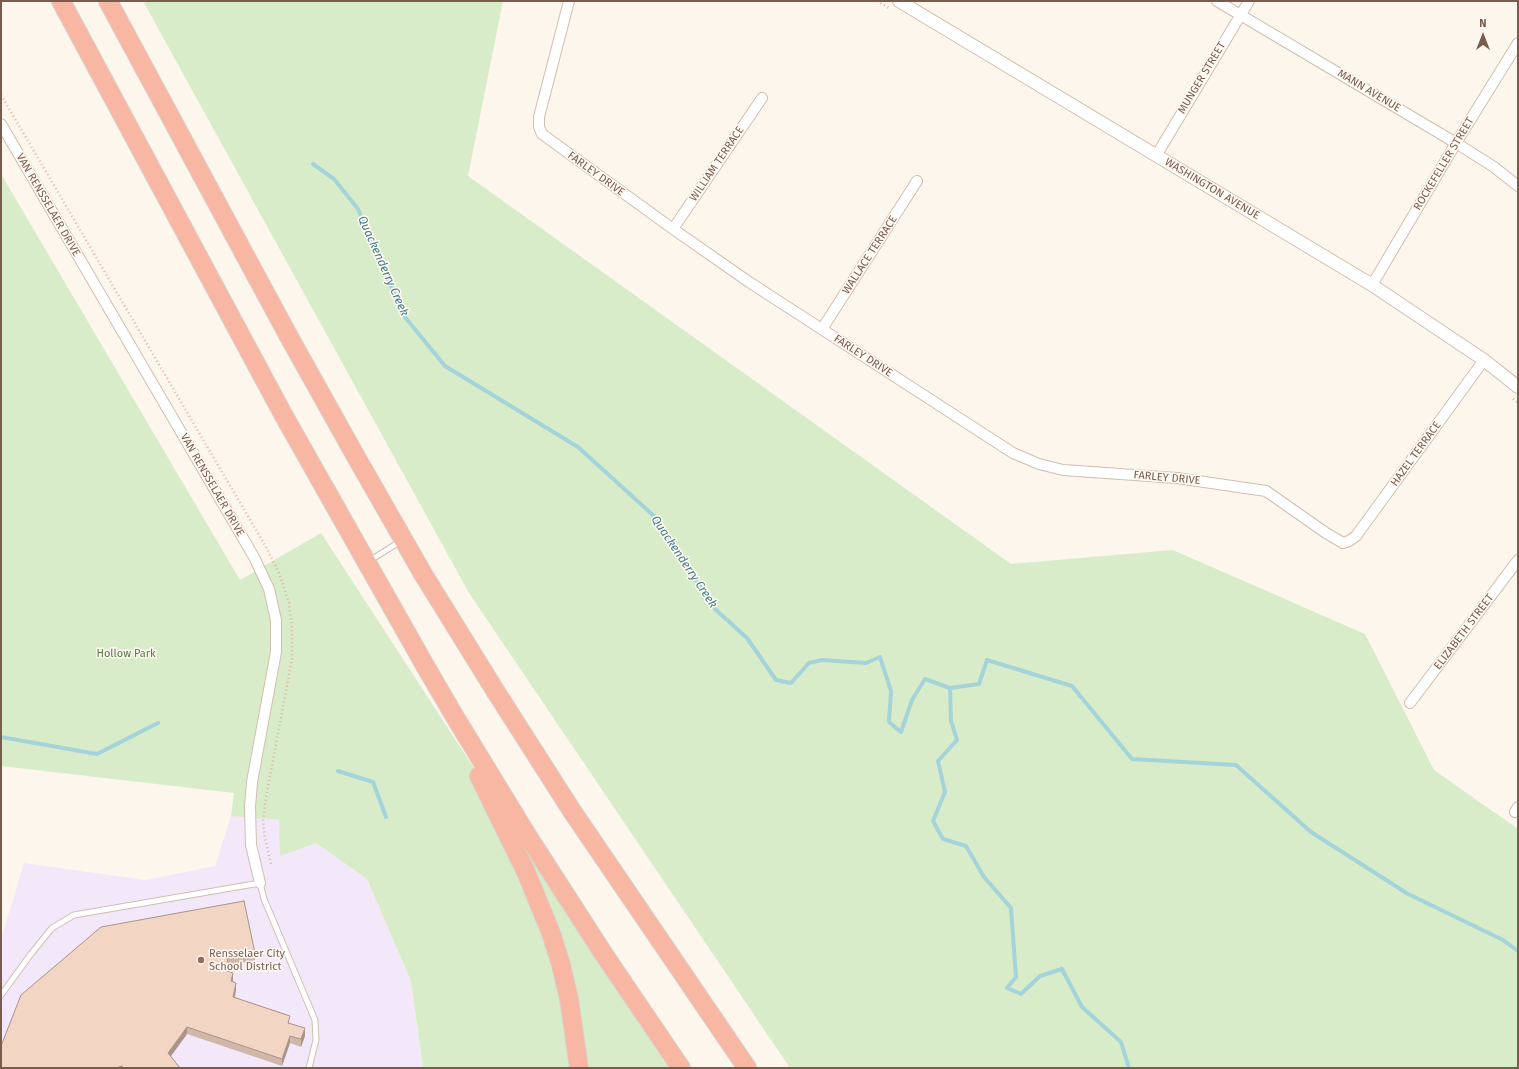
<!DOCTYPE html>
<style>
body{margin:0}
#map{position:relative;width:1519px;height:1069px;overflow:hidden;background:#fdf6ec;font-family:"Fira Sans",sans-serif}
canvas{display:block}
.frame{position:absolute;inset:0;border:2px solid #7a5c4d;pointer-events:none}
.north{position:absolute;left:1463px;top:16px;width:40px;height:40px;-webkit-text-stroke:3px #fffaf3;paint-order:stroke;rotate:0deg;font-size:11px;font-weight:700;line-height:16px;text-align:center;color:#7a5c4d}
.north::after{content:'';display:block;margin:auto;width:14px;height:18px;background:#7a5c4d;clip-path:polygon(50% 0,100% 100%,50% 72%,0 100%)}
</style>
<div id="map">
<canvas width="1519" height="1069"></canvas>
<div class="frame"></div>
<div class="north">N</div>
</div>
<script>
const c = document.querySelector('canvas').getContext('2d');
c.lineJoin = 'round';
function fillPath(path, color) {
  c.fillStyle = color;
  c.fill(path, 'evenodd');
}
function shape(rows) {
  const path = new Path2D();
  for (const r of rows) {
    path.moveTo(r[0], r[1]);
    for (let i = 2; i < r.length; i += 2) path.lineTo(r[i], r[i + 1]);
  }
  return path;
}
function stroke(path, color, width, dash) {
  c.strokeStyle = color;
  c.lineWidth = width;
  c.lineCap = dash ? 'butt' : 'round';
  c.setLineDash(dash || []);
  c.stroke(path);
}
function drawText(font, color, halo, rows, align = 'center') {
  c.font = font + ' "Fira Sans",sans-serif';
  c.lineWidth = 3;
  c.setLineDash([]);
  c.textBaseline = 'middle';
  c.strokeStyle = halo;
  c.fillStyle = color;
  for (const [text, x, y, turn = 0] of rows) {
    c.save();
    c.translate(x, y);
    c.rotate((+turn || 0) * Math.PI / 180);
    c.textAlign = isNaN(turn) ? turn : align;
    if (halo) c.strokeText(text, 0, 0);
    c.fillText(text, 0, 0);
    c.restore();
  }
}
fillPath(shape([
 [231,816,280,820,280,855,316,843,367,879,411,981,423,1068,1,1068,1,939,24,863,146,880,215,866]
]), '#f3e8fa');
fillPath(shape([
 [143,1,503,1,468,176,1011,564,1173,550,1365,634,1434,770,1518,829,1518,1068,790,1068,469,593],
 [1,174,240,580,321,533,669,1068,423,1068,411,981,367,879,316,843,280,856,279,820,231,816,234,793,1,766]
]), '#d8ecc9');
stroke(shape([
 [313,164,334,179,358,209,404,316,445,366,578,447,654,516,715,609,747,638,776,680,791,683,809,663,822,660,866,663,880,657,891,691,889,722,901,732,912,700,925,679,950,688,951,721,957,740,938,761,945,792,933,821,943,839,966,846,984,877,1011,908,1016,977,1007,988,1021,994,1040,976,1062,969,1082,1007,1121,1042,1129,1068],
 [950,688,979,684,987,660,1072,686,1132,759,1236,765,1311,832,1408,894,1503,940,1518,951],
 [1,737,97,754,158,723],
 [338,771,373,782,386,817]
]), '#a5d3da', 4);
const service = shape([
 [369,561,401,541],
 [1,995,31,954,52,928,74,915,260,883,264,899,315,1020,316,1040,309,1068]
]);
const minor = shape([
 [569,1,539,117,539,127,542,134,673,229,749,282,1013,453,1039,464,1063,470,1177,478,1266,491,1326,533,1343,543,1349,541,1356,536,1484,360],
 [1217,1,1456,143,1494,167,1518,186],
 [1,124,254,557,269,589,276,620,276,652,252,782,250,807,251,845,260,883],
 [1156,156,1249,1],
 [673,229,762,98],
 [1372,285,1456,143,1518,43],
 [822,329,917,181],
 [1410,703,1518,560],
 [1515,812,1518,807]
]);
const tertiary = shape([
 [899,1,1372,285,1484,360,1518,387]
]);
const motorway = shape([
 [61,1,284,416,427,669,455,717,527,835,603,953,681,1068],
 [108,1,288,335,355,455,423,574,496,692,572,811,747,1068],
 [479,776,526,872,551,933,561,965,569,999,579,1068]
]);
stroke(service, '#d1beb0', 7);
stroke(minor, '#d1beb0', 12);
stroke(tertiary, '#d1beb0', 14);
stroke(motorway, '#dad1cd', 20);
stroke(shape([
 [877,1,889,8],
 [1,95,266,547,279,573,289,603,292,631,292,659,265,803,263,821,265,838,271,864],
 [1513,399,1518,403]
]), '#d9b8a5', 2.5, [1, 3]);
stroke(service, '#fff', 5);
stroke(minor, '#fff', 10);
stroke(tertiary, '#fff', 12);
stroke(motorway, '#f7b7a3', 18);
fillPath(shape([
 [255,953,255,960,229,966,229,972,233,980,233,981,236,990,235,997,290,1023,305,1036,301,1047,290,1043,282,1066,187,1034,171,1056,180,1068,1,1068,21,995]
]), '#d1b7a8');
fillPath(shape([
 [233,973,233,980,231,988,231,981],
 [236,983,236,990,233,1004,233,997],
 [187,1027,187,1034,168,1060,168,1053],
 [305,1028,305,1036,301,1047,301,1039],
 [290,1036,290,1043,282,1066,282,1059],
 [122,1066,122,1068,116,1068]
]), '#aa9588');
const building = shape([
 [244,901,255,953,227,958,229,967,227,971,233,973,231,981,236,983,233,997,290,1016,288,1023,305,1028,301,1039,290,1036,282,1059,187,1027,168,1053,180,1068,124,1068,122,1066,116,1068,1,1068,1,1046,21,995,101,927,244,901]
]);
fillPath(building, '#f3d5c3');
stroke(building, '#aa9588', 1);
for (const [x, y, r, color] of [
 [201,960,4,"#8d6e63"]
]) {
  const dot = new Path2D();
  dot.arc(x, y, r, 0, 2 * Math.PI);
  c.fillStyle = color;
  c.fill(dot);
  stroke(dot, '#fffaf3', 1.5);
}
drawText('11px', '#7a5c4d', '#fffaf3', [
 ["MUNGER STREET",1202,78,-59],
 ["MANN AVENUE",1369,91,31],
 ["WILLIAM TERRACE",717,164,-56],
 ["ROCKEFELLER STREET",1444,164,-59],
 ["FARLEY DRIVE",596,174,36],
 ["WASHINGTON AVENUE",1212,189,31],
 ["VAN RENSSELAER DRIVE",48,205,60],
 ["WALLACE TERRACE",870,255,-57],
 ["FARLEY DRIVE",863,356,33],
 ["HAZEL TERRACE",1416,454,-54],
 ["FARLEY DRIVE",1167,478,5],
 ["VAN RENSSELAER DRIVE",212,485,60],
 ["ELIZABETH STREET",1464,632,-53]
]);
drawText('11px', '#537a41', '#fffaf3', [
 ["Hollow Park",126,654]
]);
drawText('11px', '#785e54', '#fffaf3', [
 ["Rensselaer City",209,954],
 ["School District",209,967]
], 'left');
drawText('italic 12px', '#437c86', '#fffaf3', [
 ["Quackenderry Creek",383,266,66],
 ["Quackenderry Creek",684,562,56]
]);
</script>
